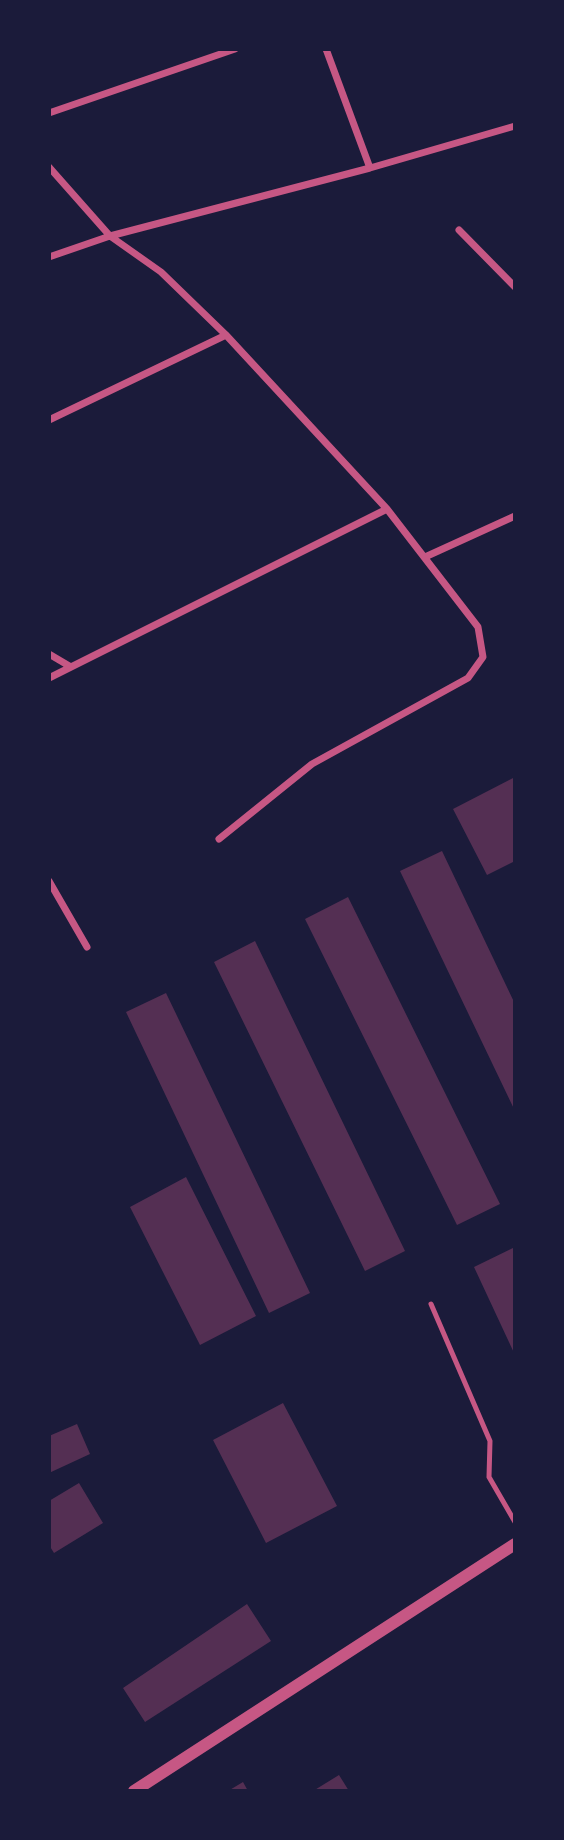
<!DOCTYPE html>
<style>
body{margin:0}
#map{position:relative;width:564px;height:1840px;overflow:hidden;background:#1b1b3a;font-family:"Roboto Serif",serif}
canvas{display:block}
.frame{position:absolute;inset:0;border:51px solid #1b1b3a;pointer-events:none}
</style>
<div id="map">
<canvas width="564" height="1840"></canvas>
<div class="frame"></div>
</div>
<script>
const c = document.querySelector('canvas').getContext('2d');
c.lineJoin = 'round';
function fillPath(path, color) {
  c.fillStyle = color;
  c.fill(path, 'evenodd');
}
function shape(rows) {
  const path = new Path2D();
  for (const r of rows) {
    path.moveTo(r[0], r[1]);
    for (let i = 2; i < r.length; i += 2) path.lineTo(r[i], r[i + 1]);
  }
  return path;
}
function stroke(path, color, width, dash) {
  c.strokeStyle = color;
  c.lineWidth = width;
  c.lineCap = dash ? 'butt' : 'round';
  c.setLineDash(dash || []);
  c.stroke(path);
}
fillPath(shape([
 [515,777,515,861,487,875,453,809],
 [442,851,515,1004,515,1111,400,871],
 [348,897,500,1204,457,1225,305,919],
 [255,941,405,1251,365,1271,214,962],
 [166,993,310,1293,269,1313,126,1012],
 [186,1177,256,1316,200,1345,130,1207],
 [515,1247,515,1355,474,1267],
 [283,1403,337,1506,266,1543,213,1440],
 [77,1424,90,1454,49,1473,49,1436],
 [79,1483,103,1523,54,1553,49,1545,49,1501],
 [247,1604,271,1641,145,1722,123,1688],
 [339,1775,349,1791,313,1791],
 [243,1782,248,1791,228,1791]
]), '#542f53');
stroke(shape([
 [431,1304,490,1441,489,1477,515,1522]
]), '#c65784', 5);
stroke(shape([
 [326,49,370,168],
 [49,113,235,49],
 [49,167,110,236,161,272,226,335,387,509,478,627,483,657,468,678,312,764,219,839],
 [459,230,515,287],
 [49,257,110,236,370,168,515,126],
 [49,420,226,335],
 [425,557,515,516],
 [49,654,71,667,387,509],
 [49,678,71,667],
 [49,881,87,947]
]), '#c65784', 7);
stroke(shape([
 [134,1791,515,1544]
]), '#c65784', 12);
</script>
